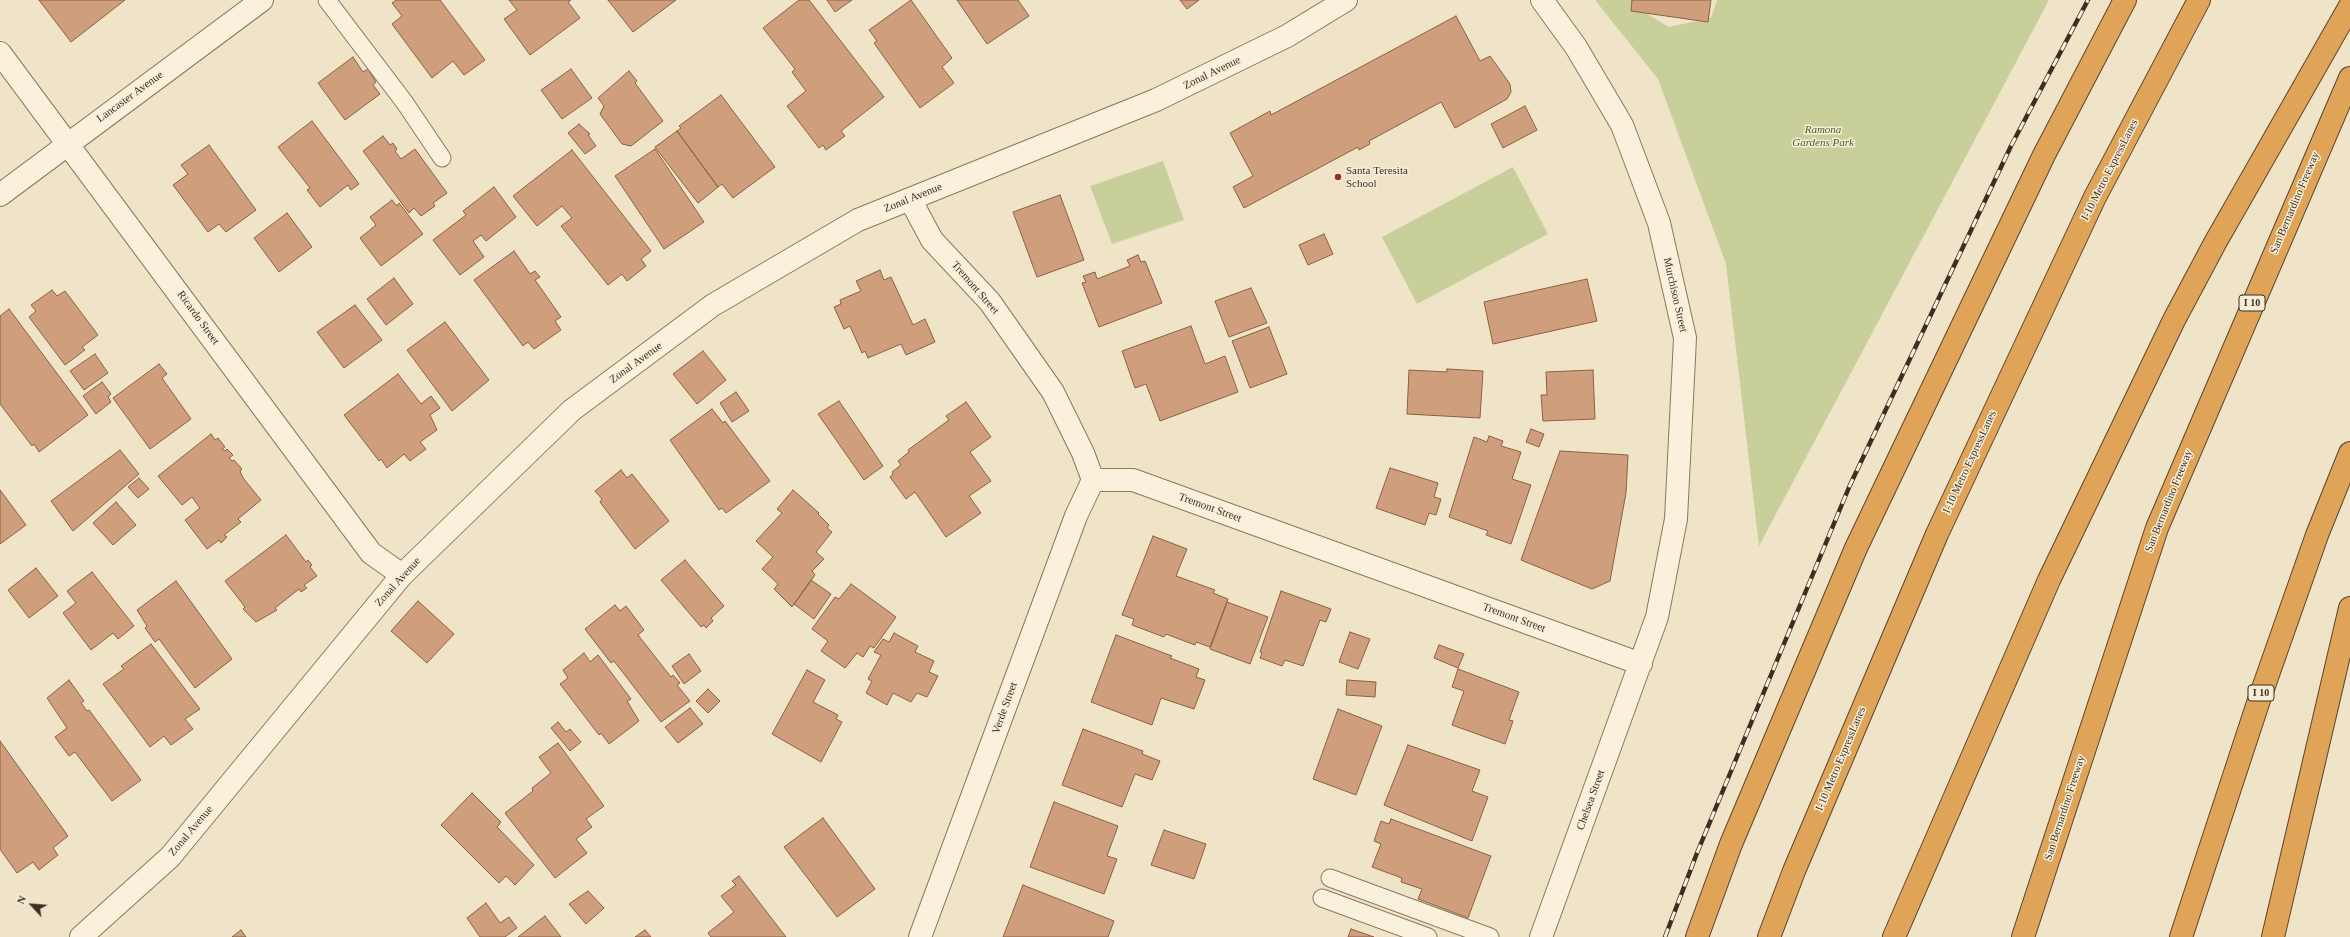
<!DOCTYPE html>
<style>
body{margin:0}
#map{position:relative;width:2350px;height:937px;overflow:hidden;background:#f0e4c8;font-family:"Times New Roman",serif}
canvas{display:block}
.north{position:absolute;left:12px;top:885px;width:40px;height:40px;-webkit-text-stroke:3px #f7eed8;paint-order:stroke;rotate:296deg;font-size:11px;font-weight:700;line-height:16px;text-align:center;color:#3d2e20}
.north::after{content:'';display:block;margin:auto;width:14px;height:18px;background:#3d2e20;clip-path:polygon(50% 0,100% 100%,50% 72%,0 100%)}
</style>
<div id="map">
<canvas width="2350" height="937"></canvas>
<div class="north">N</div>
</div>
<script>
const c = document.querySelector('canvas').getContext('2d');
c.lineJoin = 'round';
function fillPath(path, color) {
  c.fillStyle = color;
  c.fill(path, 'evenodd');
}
function shape(rows) {
  const path = new Path2D();
  for (const r of rows) {
    path.moveTo(r[0], r[1]);
    for (let i = 2; i < r.length; i += 2) path.lineTo(r[i], r[i + 1]);
  }
  return path;
}
function stroke(path, color, width, dash) {
  c.strokeStyle = color;
  c.lineWidth = width;
  c.lineCap = dash ? 'butt' : 'round';
  c.setLineDash(dash || []);
  c.stroke(path);
}
function drawText(font, color, halo, rows, align = 'center') {
  c.font = font + ' "Times New Roman",serif';
  c.lineWidth = 3;
  c.setLineDash([]);
  c.textBaseline = 'middle';
  c.strokeStyle = halo;
  c.fillStyle = color;
  for (const [text, x, y, turn = 0] of rows) {
    c.save();
    c.translate(x, y);
    c.rotate((+turn || 0) * Math.PI / 180);
    c.textAlign = isNaN(turn) ? turn : align;
    if (halo) c.strokeText(text, 0, 0);
    c.fillText(text, 0, 0);
    c.restore();
  }
}
fillPath(shape([
 [1595,0,1634,0,1634,6,1669,27,1711,18,1717,0,2049,0,1759,546,1726,264,1658,79],
 [1163,161,1184,220,1112,244,1090,186],
 [1513,167,1548,234,1417,304,1382,237]
]), '#c9cf9b');
const building = shape([
 [39,0,125,0,71,42,39,0],
 [396,0,440,0,485,60,464,75,453,61,432,78,392,24,402,16,392,3,396,0],
 [509,0,571,0,568,2,580,18,530,55,504,19,517,10,509,0],
 [608,0,676,0,633,32,608,0],
 [799,0,809,0,884,97,841,131,845,136,826,150,823,145,819,148,787,106,806,91,792,72,795,69,763,28,799,0],
 [827,0,852,0,835,12,827,0],
 [911,0,952,58,942,67,954,83,920,108,874,43,877,41,869,30,911,0],
 [957,0,1018,0,1029,16,987,44,957,0],
 [1180,0,1199,0,1187,9,1180,0],
 [1632,0,1711,0,1708,22,1631,11,1632,0],
 [1456,16,1480,61,1490,56,1510,84,1511,92,1507,99,1455,128,1441,102,1369,141,1370,144,1359,150,1358,147,1244,208,1233,187,1253,176,1230,133,1270,111,1271,115,1456,16],
 [353,57,363,72,368,69,376,82,373,85,380,94,345,120,318,83,353,57],
 [571,69,592,98,562,119,541,90,571,69],
 [629,71,637,81,635,83,663,121,631,146,622,144,600,114,604,106,598,98,629,71],
 [721,95,775,167,733,198,722,184,718,187,677,131,681,128,679,126,721,95],
 [1525,106,1537,130,1503,148,1491,124,1525,106],
 [312,121,359,184,351,190,348,185,320,207,307,190,310,188,278,147,312,121],
 [579,124,590,134,588,135,596,146,585,154,568,133,579,124],
 [677,131,718,187,698,203,655,147,677,131],
 [383,136,390,145,393,143,397,149,395,151,401,159,415,149,447,193,433,203,435,206,421,216,414,208,409,213,363,151,383,136],
 [209,145,256,210,226,232,219,224,208,232,173,185,188,174,181,165,209,145],
 [655,149,704,222,664,249,615,176,655,149],
 [572,150,651,251,641,259,646,266,627,281,622,274,608,285,561,226,572,218,562,206,537,226,513,196,572,150],
 [494,187,516,217,486,241,481,235,473,241,484,257,460,275,433,240,466,215,463,211,494,187],
 [1060,195,1084,260,1037,277,1013,212,1060,195],
 [392,200,397,206,399,203,423,234,381,266,360,238,376,225,370,217,392,200],
 [287,213,312,247,279,272,254,238,287,213],
 [1324,234,1333,254,1308,265,1299,245,1324,234],
 [514,251,530,274,535,271,540,277,535,280,561,317,555,321,561,330,534,349,528,342,523,346,474,280,514,251],
 [1138,255,1141,262,1145,261,1162,303,1099,327,1082,283,1086,282,1083,276,1095,272,1097,279,1130,266,1127,260,1138,255],
 [880,270,884,280,891,277,913,325,925,319,935,342,906,355,901,344,868,358,865,351,862,353,850,326,844,329,834,307,841,304,840,300,861,291,856,281,880,270],
 [394,278,413,304,386,325,367,299,394,278],
 [1587,279,1597,321,1493,344,1484,302,1587,279],
 [1251,288,1267,323,1229,337,1215,301,1251,288],
 [52,290,57,296,65,291,98,335,82,347,85,350,65,365,29,317,36,311,31,305,52,290],
 [355,305,382,340,344,368,317,332,355,305],
 [9,309,88,415,39,452,34,444,32,446,0,404,0,316,9,309],
 [445,322,489,380,452,411,407,350,445,322],
 [1191,326,1205,364,1225,356,1238,392,1160,421,1146,384,1135,388,1122,351,1191,326],
 [1269,327,1287,374,1250,388,1232,341,1269,327],
 [703,351,726,380,697,404,673,374,703,351],
 [95,354,108,373,84,390,70,371,95,354],
 [159,364,167,374,162,378,191,419,150,449,113,398,159,364],
 [1447,369,1483,371,1480,418,1407,414,1409,370,1447,372,1447,369],
 [1593,370,1595,419,1543,421,1541,395,1547,395,1546,372,1593,370],
 [398,374,421,404,431,396,440,408,430,415,437,430,420,442,426,449,410,461,404,454,387,468,381,459,379,461,344,415,398,374],
 [102,382,111,394,108,397,111,402,96,414,83,396,102,382],
 [736,392,749,411,732,422,720,403,736,392],
 [839,401,883,466,864,480,818,414,839,401],
 [966,402,991,437,970,452,991,481,969,496,981,513,946,537,915,492,906,499,890,477,893,474,892,472,901,465,898,461,909,452,908,450,949,420,946,416,966,402],
 [712,409,723,423,725,421,770,481,726,513,722,508,719,510,670,440,712,409],
 [1531,429,1544,434,1539,447,1526,442,1531,429],
 [211,434,215,440,218,438,225,447,222,449,225,451,227,449,233,455,229,458,232,461,234,460,242,469,240,471,243,478,261,500,238,519,241,522,224,535,227,537,221,543,219,540,207,549,185,520,200,508,192,497,182,505,158,476,211,434],
 [1489,436,1503,441,1501,446,1521,452,1512,479,1531,485,1511,544,1486,535,1488,531,1449,517,1474,437,1487,442,1489,436],
 [120,450,139,474,73,531,51,501,120,450],
 [1560,451,1628,455,1626,493,1610,581,1592,589,1521,560,1560,451],
 [1390,468,1438,483,1434,497,1441,499,1436,515,1429,513,1425,525,1376,508,1390,468],
 [621,470,627,478,632,474,669,521,635,549,600,502,602,499,595,491,621,470],
 [139,478,149,489,138,498,128,487,139,478],
 [0,490,26,525,0,544,0,490],
 [793,490,819,513,818,514,829,525,827,528,832,532,816,552,824,559,812,571,815,575,792,607,774,589,778,584,762,569,773,557,756,541,782,513,777,509,793,490],
 [116,502,136,525,113,545,93,523,116,502],
 [286,535,306,562,308,560,312,565,310,567,317,576,304,585,307,588,301,592,299,589,275,608,277,610,256,622,243,609,245,607,225,581,286,535],
 [1153,536,1187,549,1176,576,1215,590,1213,593,1228,599,1210,647,1196,642,1195,645,1166,634,1164,637,1132,625,1134,619,1122,615,1153,536],
 [685,560,724,606,711,618,713,621,706,628,704,625,701,627,661,580,685,560],
 [36,568,58,596,29,618,8,590,36,568],
 [92,572,134,626,118,639,113,633,91,650,63,613,76,603,67,591,92,572],
 [811,580,831,594,814,619,794,604,811,580],
 [176,581,232,659,195,688,159,639,155,642,145,628,147,626,137,610,176,581],
 [851,584,896,617,874,648,870,646,863,657,857,653,845,668,821,651,828,641,812,629,835,597,839,599,851,584],
 [1281,591,1331,609,1326,622,1320,620,1303,666,1285,660,1282,666,1260,658,1262,653,1260,652,1281,591],
 [418,601,454,634,427,663,391,631,418,601],
 [1227,602,1268,617,1250,664,1210,649,1227,602],
 [615,605,620,611,626,606,644,630,638,635,671,677,673,675,680,683,677,685,690,701,661,722,614,661,611,663,585,629,615,605],
 [1350,632,1370,639,1358,669,1339,662,1350,632],
 [894,633,918,646,915,652,934,661,929,672,938,676,927,697,917,693,911,702,893,693,887,705,866,693,872,681,868,679,881,655,874,652,883,639,889,642,894,633],
 [1116,635,1172,656,1170,658,1199,669,1196,677,1205,680,1194,709,1161,698,1152,725,1091,702,1116,635],
 [151,644,200,709,185,719,193,729,171,745,164,736,150,747,103,684,124,669,121,666,151,644],
 [1439,645,1464,654,1458,668,1434,658,1439,645],
 [584,653,590,662,598,655,631,699,627,701,639,721,609,744,601,733,599,735,560,684,568,678,563,670,584,653],
 [689,654,701,671,684,684,672,666,689,654],
 [1458,669,1519,692,1509,720,1513,721,1505,744,1452,725,1464,691,1452,687,1458,669],
 [807,670,825,680,813,702,838,715,836,719,842,722,821,762,772,734,807,670],
 [69,680,84,701,81,703,87,711,89,710,141,780,112,801,75,752,69,756,55,737,67,728,47,698,69,680],
 [1347,680,1376,682,1375,697,1346,695,1347,680],
 [708,689,720,701,708,713,696,701,708,689],
 [690,708,703,724,678,743,665,727,690,708],
 [1338,709,1382,726,1356,795,1313,779,1338,709],
 [558,722,566,732,570,729,581,742,570,751,551,728,558,722],
 [1083,729,1143,751,1142,754,1160,761,1152,780,1135,774,1122,807,1062,785,1083,729],
 [0,741,68,836,53,848,58,855,39,870,33,862,17,873,0,849,0,741],
 [558,743,604,806,586,819,592,827,576,839,587,853,555,878,505,813,533,791,532,788,551,773,539,757,558,743],
 [1408,745,1480,770,1472,791,1488,797,1472,841,1384,805,1408,745],
 [472,793,501,822,497,827,534,865,515,885,506,876,499,883,441,825,472,793],
 [1054,802,1118,826,1107,856,1117,859,1104,894,1030,867,1054,802],
 [823,818,875,889,837,917,784,847,823,818],
 [1391,819,1491,856,1468,918,1418,899,1422,889,1401,882,1402,878,1372,867,1381,844,1374,841,1381,821,1389,824,1391,819],
 [1164,830,1206,844,1194,879,1151,865,1164,830],
 [739,876,786,937,711,937,708,933,734,912,721,896,736,885,732,881,739,876],
 [1023,885,1114,921,1108,937,1003,937,1023,885],
 [588,891,604,908,586,924,569,904,588,891],
 [486,903,500,923,509,917,517,928,505,937,480,937,467,918,486,903],
 [545,916,561,937,518,937,545,916],
 [1351,929,1374,937,1348,937,1351,929],
 [241,930,246,937,232,937,241,930],
 [645,930,651,937,635,937,645,930]
]);
fillPath(building, '#cf9f7d');
stroke(building, '#8d5f41', 1);
const service = shape([
 [327,0,405,103,442,158],
 [1330,878,1490,937],
 [1322,898,1428,937]
]);
const minor = shape([
 [0,53,371,553,402,575],
 [0,195,262,0],
 [910,199,932,240,990,302,1053,392,1083,453,1093,480,1133,480,1641,664],
 [81,937,170,857,402,575,572,410,713,305,858,220,1156,100,1287,36,1346,0],
 [920,937,1076,516,1093,480],
 [1541,937,1657,617,1676,519,1685,338,1659,223,1622,125,1576,47,1542,0]
]);
const motorway = shape([
 [1697,937,1731,844,1856,548,2044,155,2125,0],
 [1769,937,1794,871,1937,534,2095,197,2199,0],
 [1894,937,2049,580,2174,320,2215,243,2350,6],
 [2023,937,2157,528,2350,78],
 [2181,937,2259,700,2317,535,2350,453],
 [2273,937,2350,608]
]);
stroke(service, '#8d765c', 19);
stroke(minor, '#8d765c', 24);
stroke(motorway, '#5b4430', 24);
stroke(service, '#faf1dc', 17);
stroke(minor, '#faf1dc', 22);
stroke(motorway, '#e0a458', 22);
const rail = shape([
 [1665,937,1697,853,1850,485,2011,146,2088,0]
]);
stroke(rail, '#3d2e20', 4.5);
stroke(rail, '#f7eed8', 3, [9]);
for (const [x, y, r, color] of [
 [1338,177,4,"#9e2a2b"]
]) {
  const dot = new Path2D();
  dot.arc(x, y, r, 0, 2 * Math.PI);
  c.fillStyle = color;
  c.fill(dot);
  stroke(dot, '#f7eed8', 1.5);
}
for (const [x, y, w] of [
 [2252,303,26],
 [2261,693,26]
]) {
  const box = new Path2D();
  box.roundRect(x - w / 2, y - 8, w, 16, 3);
  c.fillStyle = '#f7eed8';
  c.fill(box);
  stroke(box, '#3d2e20', 1);
}
drawText('bold 10px', '#3d2e20', null, [
 ["I 10",2252,303],
 ["I 10",2261,693]
]);
drawText('11px', '#3d2e20', '#f7eed8', [
 ["Zonal Avenue",1212,73,-26],
 ["Lancaster Avenue",130,97,-36],
 ["I-10 Metro ExpressLanes",2110,170,-63],
 ["Zonal Avenue",913,198,-22],
 ["San Bernardino Freeway",2295,203,-67],
 ["Tremont Street",975,288,49],
 ["Murchison Street",1675,295,77],
 ["Ricardo Street",198,318,54],
 ["Zonal Avenue",636,363,-36],
 ["I-10 Metro ExpressLanes",1970,462,-65],
 ["San Bernardino Freeway",2169,501,-68],
 ["Tremont Street",1210,508,20],
 ["Zonal Avenue",398,582,-48],
 ["Tremont Street",1514,618,20],
 ["Verde Street",1005,708,-70],
 ["I-10 Metro ExpressLanes",1841,759,-67],
 ["Chelsea Street",1591,800,-70],
 ["San Bernardino Freeway",2065,808,-72],
 ["Zonal Avenue",191,831,-50]
]);
drawText('italic 11px', '#4d5a26', '#f7eed8', [
 ["Ramona",1823,130],
 ["Gardens Park",1823,143]
]);
drawText('11px', '#3d2e20', '#f7eed8', [
 ["Santa Teresita",1346,171],
 ["School",1346,184]
], 'left');
</script>
